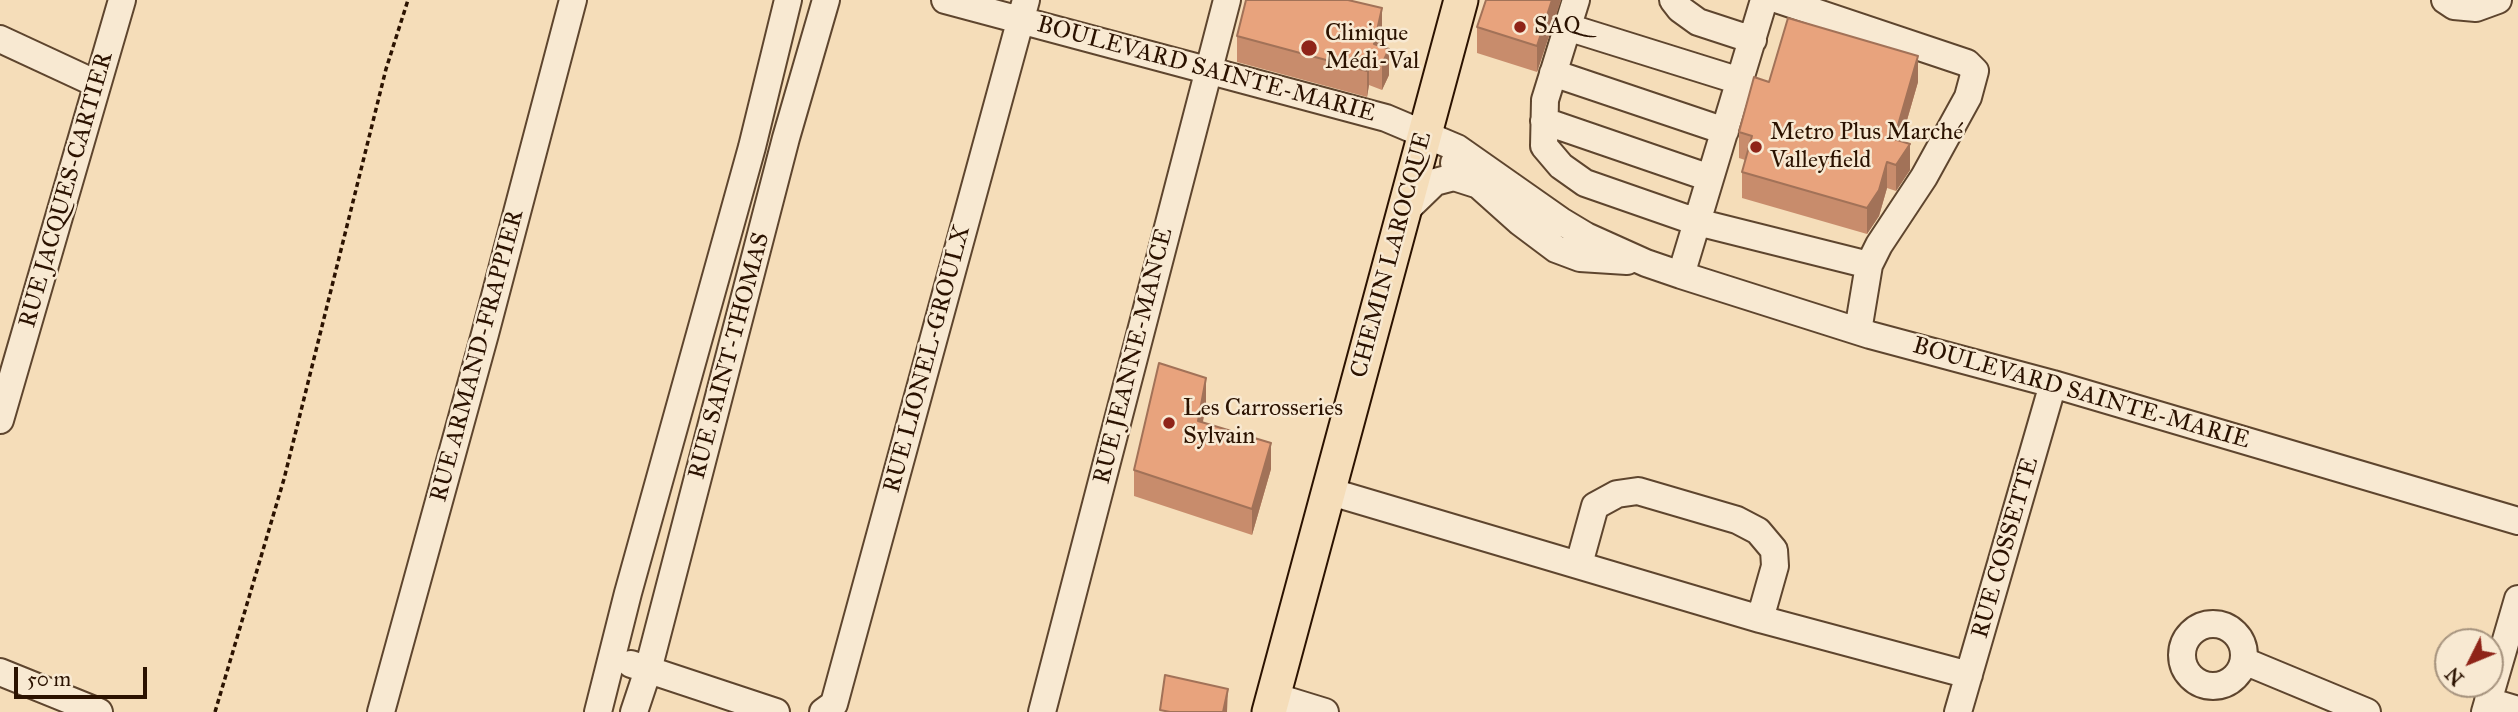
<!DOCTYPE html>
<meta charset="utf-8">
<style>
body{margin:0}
#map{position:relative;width:2518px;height:712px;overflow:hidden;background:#f5ddb9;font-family:"IM FELL Great Primer",serif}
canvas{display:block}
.north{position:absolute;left:2434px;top:628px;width:70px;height:70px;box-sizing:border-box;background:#f8e9d2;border:2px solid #a6937e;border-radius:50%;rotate:227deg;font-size:19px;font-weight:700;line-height:28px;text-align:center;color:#2b1200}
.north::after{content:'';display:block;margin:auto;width:24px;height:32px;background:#8f2418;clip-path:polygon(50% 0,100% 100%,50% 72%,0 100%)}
.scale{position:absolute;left:14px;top:667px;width:133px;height:32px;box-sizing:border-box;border:4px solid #2b1200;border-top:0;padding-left:9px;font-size:21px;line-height:24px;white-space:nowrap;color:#2b1200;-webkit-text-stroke:5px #f8e9d2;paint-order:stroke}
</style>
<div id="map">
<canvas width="2518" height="712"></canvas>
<div class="north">N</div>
<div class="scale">50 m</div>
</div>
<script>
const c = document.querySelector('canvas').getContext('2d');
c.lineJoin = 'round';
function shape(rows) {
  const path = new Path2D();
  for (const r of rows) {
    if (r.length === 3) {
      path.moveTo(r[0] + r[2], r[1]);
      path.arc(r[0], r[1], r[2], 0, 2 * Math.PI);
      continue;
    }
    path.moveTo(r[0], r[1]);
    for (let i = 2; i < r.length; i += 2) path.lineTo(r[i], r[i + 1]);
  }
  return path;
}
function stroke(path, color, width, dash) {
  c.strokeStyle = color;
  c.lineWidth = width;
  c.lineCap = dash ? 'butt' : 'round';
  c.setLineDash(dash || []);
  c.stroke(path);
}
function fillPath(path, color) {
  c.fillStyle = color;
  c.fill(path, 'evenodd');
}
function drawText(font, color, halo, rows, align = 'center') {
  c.font = font + ' "IM FELL Great Primer",serif';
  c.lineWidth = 5;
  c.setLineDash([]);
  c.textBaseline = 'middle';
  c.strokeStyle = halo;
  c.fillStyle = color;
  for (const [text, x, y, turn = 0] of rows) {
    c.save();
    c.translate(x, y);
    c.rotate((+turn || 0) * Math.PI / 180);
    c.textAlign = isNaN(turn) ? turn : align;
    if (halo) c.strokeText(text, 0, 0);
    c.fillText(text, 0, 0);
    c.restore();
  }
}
const minor = shape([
 [945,0,1386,118,1457,148,1561,221,1586,236,1646,263,1681,275,1870,335,2053,384,2518,521],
 [1576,0,1545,100,1544,146,1561,166,1585,183,1697,222,1869,265],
 [1673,0,1680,9,1698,22,1753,40],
 [1779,0,1967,63,1975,71,1968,97,1924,177,1879,245,1869,265,1858,331],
 [2445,0,2454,6,2476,8,2498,0],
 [1567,27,1740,81],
 [0,39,97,84],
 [1553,73,1725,131],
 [1544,121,1710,178],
 [1454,163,1520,222,1556,249,1580,258,1627,261],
 [1404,212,1435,182,1454,177,1479,185],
 [1681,275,1764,0],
 [0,420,122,0],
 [1328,491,1760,619,1969,675],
 [1579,564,1595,506,1617,494,1638,491,1737,520,1758,531,1774,550,1775,566,1760,619],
 [2213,655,31],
 [2244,661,2367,712],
 [631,664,776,712],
 [0,672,99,712],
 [1273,696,1325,712],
 [2488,701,2518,710],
 [381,712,485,334,573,0],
 [598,712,628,593,752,147,788,0],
 [634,712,648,670,786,138,826,0],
 [823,712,834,704,1026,0],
 [1042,712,1227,0],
 [1958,712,2053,384],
 [2485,712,2518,599]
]);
const major = shape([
 [1269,712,1461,0]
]);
stroke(minor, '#5e452e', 30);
stroke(major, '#2b1200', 37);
stroke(shape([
 [215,712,284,479,386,69,408,0]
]), '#2b1200', 3.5, [5, 3.5]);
stroke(minor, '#f8e9d2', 26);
stroke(major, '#f5ddb9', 33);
fillPath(shape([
 [1561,0,1537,72,1477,53,1477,27],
 [1382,34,1379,46,1389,75,1382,90,1369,85,1367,97,1237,62,1237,36],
 [1769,82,1918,82,1901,141,1910,170,1896,191,1887,188,1879,216,1867,234,1742,198,1742,172,1745,160,1739,158,1739,132],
 [1206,404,1203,422,1271,469,1252,535,1134,496,1134,470]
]), '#c88c6c');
fillPath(shape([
 [1552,0,1561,0,1537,72,1537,46],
 [1382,8,1382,34,1375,61,1374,44],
 [1389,49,1389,75,1382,90,1382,64],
 [1918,56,1918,82,1894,165,1894,139],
 [1369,59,1369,85,1367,97,1367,71],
 [1910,144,1910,170,1896,191,1896,165],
 [1887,162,1887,188,1879,216,1867,234,1867,208],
 [1206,378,1206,404,1198,447,1198,421],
 [1271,443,1271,469,1252,535,1252,509],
 [1228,689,1227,712,1223,712]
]), '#a27258');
const building = shape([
 [1246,0,1348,0,1382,8,1374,44,1389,49,1382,64,1369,59,1367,71,1237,36,1246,0],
 [1486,0,1552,0,1537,46,1477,27,1486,0],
 [1788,18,1918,56,1894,139,1910,144,1896,165,1887,162,1879,190,1867,208,1742,172,1752,136,1739,132,1754,77,1769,82,1788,18],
 [1159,363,1206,378,1198,421,1271,443,1252,509,1134,470,1159,363],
 [1165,675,1228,689,1223,712,1170,712,1160,710,1165,675]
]);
fillPath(building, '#e8a37d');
stroke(building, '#a27258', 2);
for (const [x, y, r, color] of [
 [1520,27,7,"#8f2418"],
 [1309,48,9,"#8f2418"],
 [1756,147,7,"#8f2418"],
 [1169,423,7,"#8f2418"]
]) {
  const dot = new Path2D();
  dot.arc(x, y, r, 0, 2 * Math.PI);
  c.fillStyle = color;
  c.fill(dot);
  stroke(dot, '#f8e9d2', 2.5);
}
drawText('24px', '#2b1200', '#f8e9d2', [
 ["SAQ",1534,27],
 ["Clinique",1325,34],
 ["Médi-Val",1325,62],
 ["Metro Plus Marché",1770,133],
 ["Valleyfield",1770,161],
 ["Les Carrosseries",1183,409],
 ["Sylvain",1183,437]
], 'left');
drawText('24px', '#2b1200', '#f8e9d2', [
 ["BOULEVARD SAINTE-MARIE",1206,70,15],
 ["RUE JACQUES-CARTIER",67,190,-74],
 ["CHEMIN LAROCQUE",1392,255,-75],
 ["RUE ARMAND-FRAPPIER",478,356,-75],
 ["RUE SAINT-THOMAS",730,356,-75],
 ["RUE JEANNE-MANCE",1134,356,-76],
 ["RUE LIONEL-GROULX",928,359,-75],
 ["BOULEVARD SAINTE-MARIE",2081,394,16],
 ["RUE COSSETTE",2006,548,-74]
]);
</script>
